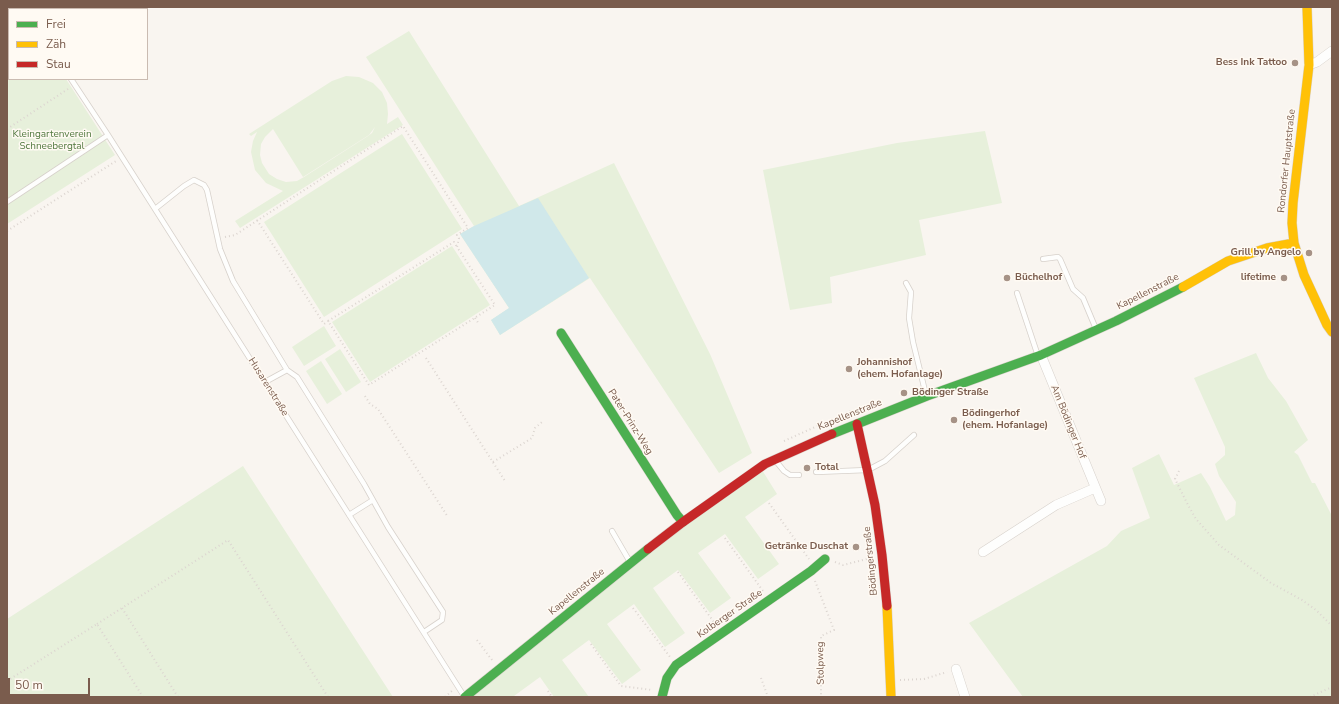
<!DOCTYPE html>
<meta charset="utf-8">
<style>
body{margin:0}
#map{position:relative;width:1339px;height:704px;overflow:hidden;background:#f9f5f0;font-family:"Nunito Sans",sans-serif}
canvas{display:block}
.frame{position:absolute;inset:0;border:8px solid #7a5c4d;pointer-events:none}
.legend{position:absolute;left:8px;top:8px;width:140px;height:72px;box-sizing:border-box;background:#fffaf3;border:1px solid #cabbb1;margin:0;padding:5px 7px;list-style:none;font-size:12px;color:#7a5c4d}
.legend li{display:flex;align-items:center;gap:8px;height:20px}
.legend b{width:20px;border:1px solid #cabbb1}
.scale{position:absolute;left:8px;top:678px;width:82px;height:18px;box-sizing:border-box;border:2px solid #7a5c4d;border-top:0;padding-left:5px;font-size:12px;line-height:14px;white-space:nowrap;color:#7a5c4d;-webkit-text-stroke:3px #fffaf3;paint-order:stroke}
</style>
<div id="map">
<canvas width="1339" height="704"></canvas>
<div class="frame"></div>
<ul class="legend">
<li><b style="height:5px;background:#4caf50"></b>Frei</li>
<li><b style="height:5px;background:#ffc107"></b>Zäh</li>
<li><b style="height:5px;background:#c62828"></b>Stau</li>
</ul>
<div class="scale">50 m</div>
</div>
<script>
const c = document.querySelector('canvas').getContext('2d');
c.lineJoin = 'round';
function fillPath(path, color) {
  c.fillStyle = color;
  c.fill(path, 'evenodd');
}
function shape(rows) {
  const path = new Path2D();
  for (const r of rows) {
    path.moveTo(r[0], r[1]);
    for (let i = 2; i < r.length; i += 2) path.lineTo(r[i], r[i + 1]);
  }
  return path;
}
function stroke(path, color, width, dash) {
  c.strokeStyle = color;
  c.lineWidth = width;
  c.lineCap = dash ? 'butt' : 'round';
  c.setLineDash(dash || []);
  c.stroke(path);
}
function drawText(font, color, halo, rows, align = 'center') {
  c.font = font + ' "Nunito Sans",sans-serif';
  c.lineWidth = 3;
  c.setLineDash([]);
  c.textBaseline = 'middle';
  c.strokeStyle = halo;
  c.fillStyle = color;
  for (const [text, x, y, turn = 0] of rows) {
    c.save();
    c.translate(x, y);
    c.rotate((+turn || 0) * Math.PI / 180);
    c.textAlign = isNaN(turn) ? turn : align;
    if (halo) c.strokeText(text, 0, 0);
    c.fillText(text, 0, 0);
    c.restore();
  }
}
fillPath(shape([
 [7,7,19,7,20,9,9,9,9,79,66,79,115,155,7,224],
 [409,31,519,206,614,163,710,354,752,453,719,473,590,278,500,335,491,320,509,308,460,234,474,226,366,57],
 [346,76,359,77,373,83,382,92,387,103,388,114,387,124,398,117,403,125,240,228,235,221,283,191,266,183,255,170,251,152,253,141,257,132,251,136,249,134,332,81],
 [375,127,372,133,368,136,304,177,297,181,286,182,277,179,269,174,262,163,260,155,261,144,265,137,273,129,303,177,369,135],
 [985,131,1002,203,919,220,926,255,830,277,832,303,790,310,763,170,897,143],
 [402,134,462,229,324,317,264,222],
 [452,246,490,305,370,382,332,322],
 [324,326,336,346,304,366,292,347],
 [340,349,361,382,346,392,325,359],
 [1256,353,1268,378,1286,401,1308,440,1294,452,1298,455,1312,483,1315,483,1332,516,1332,697,1023,697,969,623,1107,546,1121,531,1150,518,1132,468,1159,454,1174,485,1201,473,1210,487,1226,521,1235,515,1236,502,1219,476,1215,464,1225,455,1225,447,1194,378],
 [321,361,342,394,327,404,306,371],
 [243,466,393,697,7,697,7,619],
 [762,470,777,494,745,517,779,564,758,579,725,534,698,553,731,598,710,613,678,570,653,588,685,633,665,647,634,604,607,624,641,670,622,684,589,640,562,660,589,697,554,697,540,677,514,696,514,697,470,697,685,526]
]), '#e7f0db');
fillPath(shape([
 [538,198,589,278,500,335,491,320,509,308,460,234,474,226]
]), '#d0e8ea');
const lane = shape([
 [25,7,26,9],
 [71,79,108,135,464,696],
 [7,202,108,135],
 [155,209,184,186,194,180,204,185,207,190,220,249,233,281,287,370],
 [1043,259,1058,257,1060,259,1073,289,1083,298,1096,329],
 [906,283,911,292,909,318,913,342,926,395],
 [1017,293,1038,356],
 [265,382,287,370,297,377,364,484,388,527,443,612,442,620,424,632],
 [775,460,784,471,790,475,799,475],
 [816,472,868,470,885,461,914,435],
 [349,515,373,500],
 [612,531,630,562]
]);
const street = shape([
 [1309,65,1317,62,1332,51],
 [1041,355,1101,501],
 [983,552,1056,505,1095,488],
 [956,669,965,697]
]);
const fast = shape([
 [561,333,677,515,683,522],
 [832,434,927,396,1041,355,1116,321,1183,287],
 [465,697,648,549],
 [662,697,667,678,676,665,811,571,825,559]
]);
const slow = shape([
 [1307,7,1309,65,1293,203,1292,223,1294,243,1304,275,1327,325,1332,332],
 [1183,287,1228,261,1267,248,1294,243],
 [887,606,891,697]
]);
const jam = shape([
 [857,424,875,505,882,555,887,606],
 [648,549,683,522,765,464,832,434]
]);
stroke(lane, '#d7d1cb', 6);
stroke(street, '#d7d1cb', 10);
stroke(fast, '#d9d2cb', 10);
stroke(slow, '#d9d2cb', 10);
stroke(jam, '#d9d2cb', 10);
stroke(shape([
 [7,41,9,39],
 [7,129,68,89],
 [257,220,324,324,328,321],
 [7,231,116,161],
 [225,237,235,235,403,126,468,228,457,235,459,238,457,247,495,305,369,385,328,321,454,242,457,247],
 [475,318,479,324],
 [426,358,505,481],
 [365,396,370,404,378,409,448,517],
 [784,441,853,410],
 [493,462,532,438,535,428,542,422],
 [1179,471,1175,479,1188,505,1196,519,1219,545,1271,583,1302,600,1316,610,1332,626],
 [769,503,809,559],
 [725,538,763,591],
 [835,562,843,565,871,558],
 [678,572,716,625],
 [815,581,834,630,821,636,821,697],
 [633,608,670,657],
 [97,624,122,608],
 [477,640,492,660],
 [591,644,621,686,652,690],
 [761,678,768,697],
 [900,680,924,679,947,672],
 [7,681,97,624,143,697],
 [548,691,552,697],
 [178,697,122,608,228,540,328,697],
 [445,697,453,690],
 [1310,697,1332,687]
]), '#dcd5d0', 2, [1, 3]);
stroke(lane, '#fefefd', 4.5);
stroke(street, '#fefefd', 9);
stroke(fast, '#4caf50', 9);
stroke(slow, '#ffc107', 9);
stroke(jam, '#c62828', 9);
for (const [x, y, r, color] of [
 [1295,63,4,"#a69286"],
 [1309,253,4,"#a69286"],
 [1007,278,4,"#a69286"],
 [1284,278,4,"#a69286"],
 [849,369,4,"#a69286"],
 [904,393,4,"#a69286"],
 [954,420,4,"#a69286"],
 [807,468,4,"#a69286"],
 [856,547,4,"#a69286"]
]) {
  const dot = new Path2D();
  dot.arc(x, y, r, 0, 2 * Math.PI);
  c.fillStyle = color;
  c.fill(dot);
  stroke(dot, '#fffaf3', 1.5);
}
drawText('bold 10px', '#7a5c4d', '#fffaf3', [
 ["Bess Ink Tattoo",1287,63,"right"],
 ["Grill by Angelo",1301,253,"right"],
 ["Büchelhof",1015,278],
 ["lifetime",1276,278,"right"],
 ["Johannishof",857,363],
 ["(ehem. Hofanlage)",857,375],
 ["Bödinger Straße",912,393],
 ["Bödingerhof",962,414],
 ["(ehem. Hofanlage)",962,426],
 ["Total",815,468],
 ["Getränke Duschat",848,547,"right"]
], 'left');
drawText('10px', '#537a41', '#fffaf3', [
 ["Kleingartenverein",52,135],
 ["Schneebergtal",52,147]
]);
drawText('10px', '#7a5c4d', '#fffaf3', [
 ["Rondorfer Hauptstraße",1287,161,-84],
 ["Kapellenstraße",1148,292,-27],
 ["Husarenstraße",268,387,58],
 ["Kapellenstraße",850,415,-22],
 ["Pater-Prinz-Weg",630,422,58],
 ["Am Bödinger Hof",1068,422,68],
 ["Bödingerstraße",871,561,-96],
 ["Kapellenstraße",577,592,-39],
 ["Kolberger Straße",730,614,-35],
 ["Stolpweg",821,663,-91]
]);
</script>
